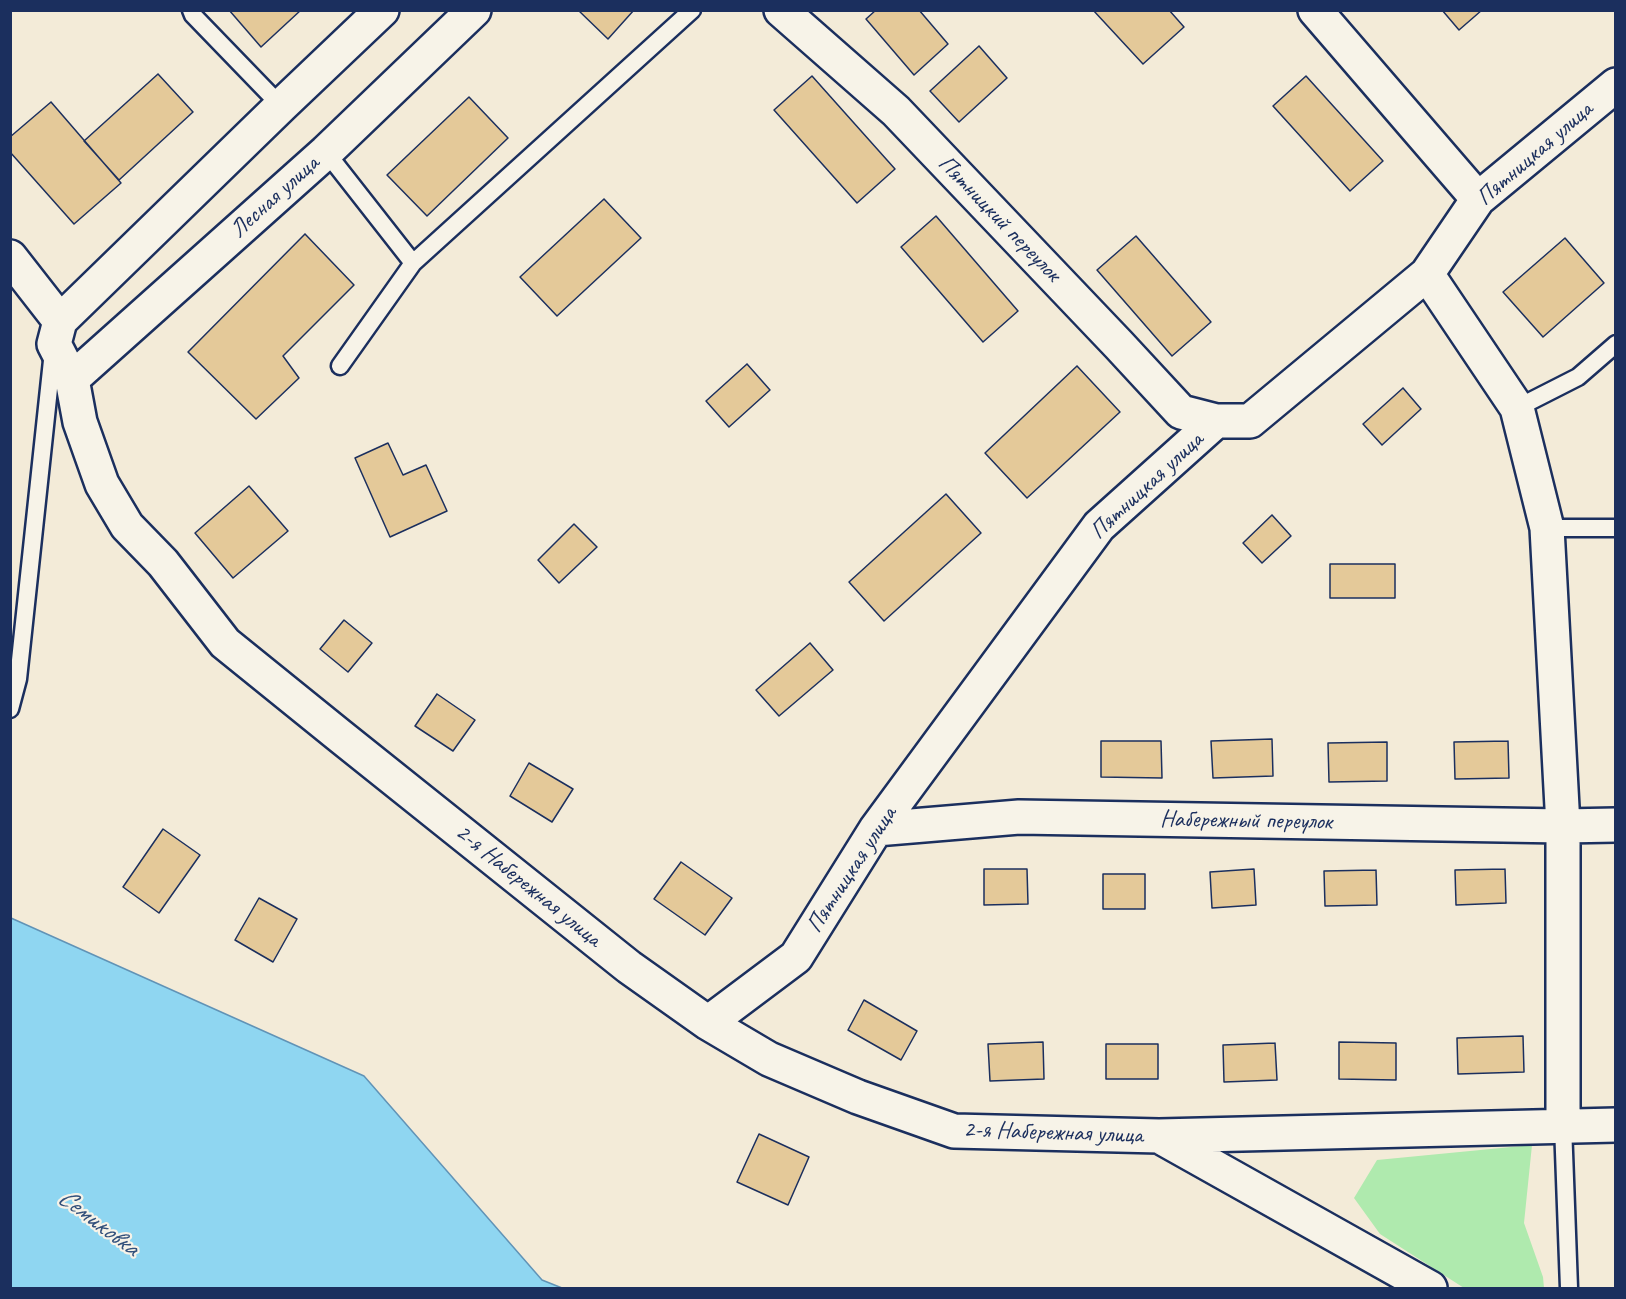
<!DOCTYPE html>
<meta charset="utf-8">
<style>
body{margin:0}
#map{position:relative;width:1626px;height:1299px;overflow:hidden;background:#f3ebd8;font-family:Caveat,sans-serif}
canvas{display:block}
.frame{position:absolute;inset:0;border:12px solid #1b2f5e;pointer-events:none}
</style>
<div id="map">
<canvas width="1626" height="1299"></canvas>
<div class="frame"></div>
</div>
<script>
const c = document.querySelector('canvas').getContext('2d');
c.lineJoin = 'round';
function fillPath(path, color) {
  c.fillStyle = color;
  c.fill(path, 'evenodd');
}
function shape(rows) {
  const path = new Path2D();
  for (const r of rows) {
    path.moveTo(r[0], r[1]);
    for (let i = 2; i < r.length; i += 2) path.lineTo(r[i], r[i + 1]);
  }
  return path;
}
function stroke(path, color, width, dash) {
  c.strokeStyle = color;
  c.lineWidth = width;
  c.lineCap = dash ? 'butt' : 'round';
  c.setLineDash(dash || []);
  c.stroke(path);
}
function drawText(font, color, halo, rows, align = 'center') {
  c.font = font + ' Caveat,sans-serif';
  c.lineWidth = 4.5;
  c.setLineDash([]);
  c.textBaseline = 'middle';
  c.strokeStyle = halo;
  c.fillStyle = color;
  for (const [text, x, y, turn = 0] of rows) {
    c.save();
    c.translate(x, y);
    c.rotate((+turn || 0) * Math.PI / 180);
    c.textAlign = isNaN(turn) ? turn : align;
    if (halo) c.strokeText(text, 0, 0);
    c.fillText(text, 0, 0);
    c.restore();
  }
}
fillPath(shape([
 [1532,1145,1524,1223,1543,1277,1544,1288,1464,1288,1380,1234,1354,1198,1377,1160]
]), '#afeaae');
const water = shape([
 [11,918,364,1076,542,1280,562,1288,11,1288,11,918]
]);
fillPath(water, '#8fd6f1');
stroke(water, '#6193b6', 1.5);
const building = shape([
 [229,10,301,10,261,47,229,10],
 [578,10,634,10,608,39,578,10],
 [876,10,919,10,948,44,914,75,866,19,876,10],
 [1093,10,1169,10,1184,27,1143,64,1093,10],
 [1442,10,1482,10,1459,30,1442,10],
 [979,46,1007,78,959,122,930,91,979,46],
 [158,74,193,112,119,180,84,141,158,74],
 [812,76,895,169,857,203,774,110,812,76],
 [1306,76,1383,161,1350,191,1273,106,1306,76],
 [469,97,508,138,427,216,387,175,469,97],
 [51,102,121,183,74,224,10,152,10,137,51,102],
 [604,199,641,238,557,316,520,277,604,199],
 [936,216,1018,311,983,342,901,247,936,216],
 [305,234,354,285,283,356,299,378,256,419,188,352,305,234],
 [1136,236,1211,322,1172,356,1097,270,1136,236],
 [1565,238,1604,283,1543,337,1503,292,1565,238],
 [747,364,770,390,729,427,706,401,747,364],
 [1077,366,1120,412,1027,498,985,453,1077,366],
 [1403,388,1421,409,1382,445,1363,424,1403,388],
 [388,443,403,475,426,465,447,511,390,537,355,458,388,443],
 [249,486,288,531,233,578,195,533,249,486],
 [946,494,981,533,884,621,849,582,946,494],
 [1272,515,1291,536,1262,563,1243,543,1272,515],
 [574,524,597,547,559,583,538,560,574,524],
 [1330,564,1395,564,1395,598,1330,598,1330,564],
 [344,620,372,643,348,672,320,649,344,620],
 [810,643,833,670,779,716,756,690,810,643],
 [437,694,475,720,453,751,415,726,437,694],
 [1272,739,1273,776,1213,778,1211,741,1272,739],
 [1101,741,1161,741,1162,778,1101,777,1101,741],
 [1508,741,1509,778,1455,779,1454,742,1508,741],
 [1387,742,1387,781,1329,782,1328,743,1387,742],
 [529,763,573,789,552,822,510,796,529,763],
 [163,829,200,855,159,913,123,887,163,829],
 [681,862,732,898,705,935,654,899,681,862],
 [984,869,1027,869,1028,904,984,905,984,869],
 [1254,869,1256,905,1212,908,1210,872,1254,869],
 [1505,869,1506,903,1456,905,1455,870,1505,869],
 [1376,870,1377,905,1325,906,1324,871,1376,870],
 [1103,874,1145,874,1145,909,1103,909,1103,874],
 [259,898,297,919,273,962,235,940,259,898],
 [864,1000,917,1031,901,1060,848,1030,864,1000],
 [1523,1036,1524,1072,1458,1074,1457,1038,1523,1036],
 [1043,1042,1044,1079,990,1081,988,1044,1043,1042],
 [1339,1042,1396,1043,1396,1080,1339,1079,1339,1042],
 [1275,1043,1277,1080,1224,1082,1223,1045,1275,1043],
 [1106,1044,1158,1044,1158,1079,1106,1079,1106,1044],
 [759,1134,809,1157,788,1205,737,1182,759,1134]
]);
fillPath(building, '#e4c999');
stroke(building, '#1b2f5e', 1.5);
const service = shape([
 [191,10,193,15,281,106],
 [326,152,413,263],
 [340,366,413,263,692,10],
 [1517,408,1578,377,1616,344],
 [1547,528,1616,528],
 [10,709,18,679,53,351],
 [1563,1125,1569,1288]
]);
const minor = shape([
 [781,10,896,111,1119,345,1181,412,1216,421],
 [1315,10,1478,199],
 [10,257,60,321],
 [1427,274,1517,408,1547,528,1563,826,1563,1125],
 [60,321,54,344,72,379,80,422,102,484,127,526,163,563,225,643,340,736,629,967,708,1023,769,1059,858,1097,954,1131,1159,1136,1616,1125],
 [60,321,281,106,382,10],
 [72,379,326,152,474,10],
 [876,829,1019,817,1563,826,1616,825],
 [708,1023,796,957,876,829,1099,526,1216,421,1250,421,1427,274,1478,199,1616,85],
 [1159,1136,1430,1288]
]);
stroke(service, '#1b2f5e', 21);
stroke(minor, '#1b2f5e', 38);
stroke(service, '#f7f3e8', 16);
stroke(minor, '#f7f3e8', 33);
drawText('24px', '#1b2f5e', '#f7f3e8', [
 ["Пятницкая улица",1535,154,-41],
 ["Лесная улица",275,197,-42],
 ["Пятницкий переулок",999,219,46],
 ["Пятницкая улица",1147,486,-43],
 ["Набережный переулок",1246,821,1],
 ["Пятницкая улица",852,870,-57],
 ["2-я Набережная улица",528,886,39],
 ["2-я Набережная улица",1053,1133,2]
]);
drawText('italic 26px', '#32507b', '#f7f3e8', [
 ["Семиковка",98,1223,37]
]);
</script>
